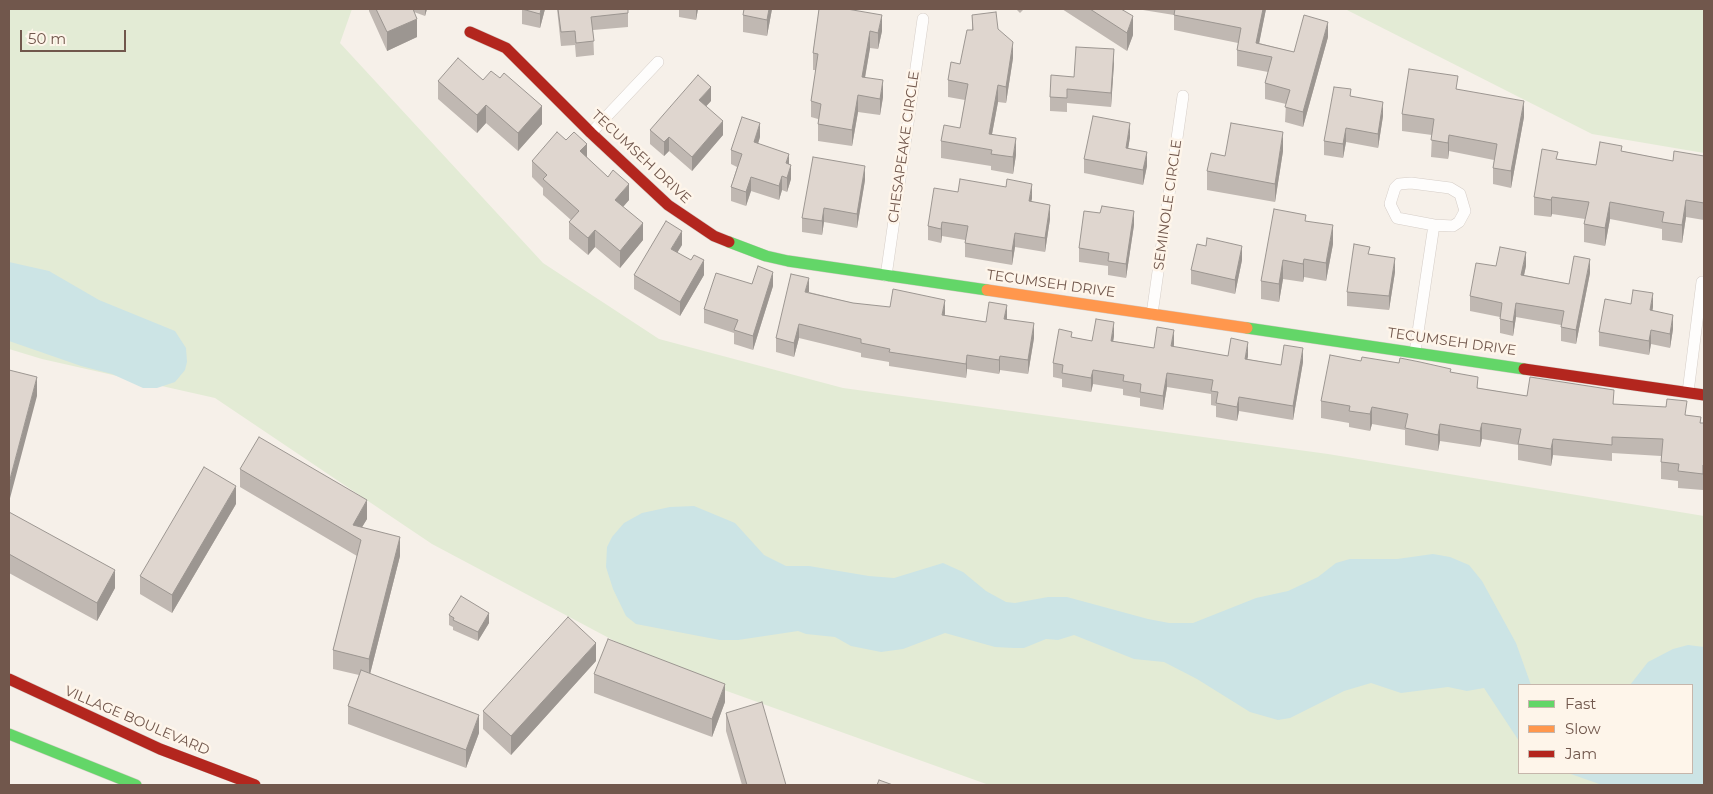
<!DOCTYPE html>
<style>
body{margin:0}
#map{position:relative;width:1713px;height:794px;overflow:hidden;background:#f6f0e9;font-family:Montserrat,sans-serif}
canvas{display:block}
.frame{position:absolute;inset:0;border:10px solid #71574c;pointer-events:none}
.legend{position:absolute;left:1518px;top:684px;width:175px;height:90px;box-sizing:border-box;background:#fef5ea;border:1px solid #c6b6ab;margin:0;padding:6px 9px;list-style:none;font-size:15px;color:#71574c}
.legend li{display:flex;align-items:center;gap:10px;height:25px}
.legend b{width:25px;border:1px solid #c6b6ab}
.scale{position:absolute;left:20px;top:30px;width:106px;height:22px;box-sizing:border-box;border:2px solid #71574c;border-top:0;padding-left:6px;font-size:15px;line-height:18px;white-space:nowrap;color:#71574c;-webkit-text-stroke:4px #fef5ea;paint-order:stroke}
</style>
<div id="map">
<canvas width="1713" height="794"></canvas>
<div class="frame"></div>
<ul class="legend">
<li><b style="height:6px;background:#63d668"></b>Fast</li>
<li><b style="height:6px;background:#ff974d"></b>Slow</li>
<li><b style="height:6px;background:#b3261e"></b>Jam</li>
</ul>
<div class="scale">50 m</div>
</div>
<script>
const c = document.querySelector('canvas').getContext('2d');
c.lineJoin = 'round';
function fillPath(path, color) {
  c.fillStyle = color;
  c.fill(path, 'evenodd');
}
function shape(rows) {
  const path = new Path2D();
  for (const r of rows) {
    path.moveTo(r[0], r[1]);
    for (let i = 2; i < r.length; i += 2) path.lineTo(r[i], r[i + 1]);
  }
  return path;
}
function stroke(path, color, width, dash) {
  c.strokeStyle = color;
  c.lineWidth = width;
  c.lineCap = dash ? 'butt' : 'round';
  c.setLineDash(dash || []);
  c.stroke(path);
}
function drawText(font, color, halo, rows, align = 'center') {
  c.font = font + ' Montserrat,sans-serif';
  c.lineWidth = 5;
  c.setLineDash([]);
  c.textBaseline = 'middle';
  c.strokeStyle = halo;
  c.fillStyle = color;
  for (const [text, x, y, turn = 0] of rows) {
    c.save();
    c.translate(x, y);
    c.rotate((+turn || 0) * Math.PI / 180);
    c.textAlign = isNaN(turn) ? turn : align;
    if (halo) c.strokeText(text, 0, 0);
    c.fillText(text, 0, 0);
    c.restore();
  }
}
fillPath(shape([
 [9,9,352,9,340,43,543,263,659,339,843,388,1328,454,1704,516,1704,785,989,785,671,671,432,544,215,398,42,359,9,349],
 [1519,685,1692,685,1692,773,1519,773],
 [1345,9,1704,9,1704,153,1592,134]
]), '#e3ebd5');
fillPath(shape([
 [9,262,49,271,99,300,175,331,186,348,187,362,185,370,175,382,157,388,143,388,112,374,81,366,9,341],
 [694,506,735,523,764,555,786,566,809,566,869,576,894,578,943,563,963,572,986,591,1006,602,1015,603,1048,597,1067,597,1148,619,1169,623,1193,623,1256,598,1288,591,1318,577,1336,563,1350,559,1397,559,1433,554,1450,557,1469,565,1482,581,1516,643,1531,685,1519,685,1519,741,1484,688,1467,691,1448,687,1401,693,1371,683,1344,691,1290,718,1278,720,1250,712,1197,679,1164,662,1134,659,1074,635,1058,640,1046,639,1024,648,1014,648,995,647,945,633,903,649,881,652,851,646,835,637,806,634,798,631,738,640,720,640,636,624,626,616,613,589,606,567,607,547,612,537,624,523,642,513,670,507],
 [1688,645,1704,647,1704,785,1602,785,1568,773,1692,773,1692,685,1630,685,1648,662,1673,649]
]), '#cce4e5');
const street = shape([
 [591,133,658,62],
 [886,276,923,19],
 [1152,314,1183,96],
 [1415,352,1434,225,1397,218,1390,204,1395,188,1399,184,1411,183,1450,188,1460,194,1465,211,1459,222,1453,226,1434,225],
 [1688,392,1702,282]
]);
const fast = shape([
 [729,242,766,256,788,261,987,290],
 [1247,328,1524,369],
 [9,734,136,785]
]);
const slow = shape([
 [987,290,1247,328]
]);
const jam = shape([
 [470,32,506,48,591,133,668,205,714,236,729,242],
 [1524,369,1704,395],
 [9,679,160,749,255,785]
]);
stroke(street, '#d5cdc7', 12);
stroke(fast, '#d4ccc6', 12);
stroke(slow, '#d4ccc6', 12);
stroke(jam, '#d4ccc6', 12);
stroke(street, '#fefdfc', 11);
stroke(fast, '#63d668', 11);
stroke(slow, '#ff974d', 11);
stroke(jam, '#b3261e', 11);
fillPath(shape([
 [369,9,427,9,425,16,414,12,417,37,387,51,369,11],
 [522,9,545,9,540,28,522,24],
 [557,9,628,9,628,27,593,30,594,55,576,57,575,45,561,46],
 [679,9,698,9,696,20,679,17],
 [772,9,767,36,743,32,743,15],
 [819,9,882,31,878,49,870,48,865,78,883,97,880,115,858,112,852,146,818,141,818,119,811,117,811,101,816,70,813,70,813,53],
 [1016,9,1024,9,1020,13],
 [1062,9,1121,9,1133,35,1127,51],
 [1143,9,1266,9,1259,43,1294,52,1328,37,1303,127,1285,122,1286,104,1265,99,1265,83,1268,72,1237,66,1237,50,1238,43,1174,30,1174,15,1143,10],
 [972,15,998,29,1013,58,1006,103,998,102,992,134,1016,155,1013,174,991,170,991,166,941,158,941,141,960,128,965,100,948,97,948,80,960,64,972,30],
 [1114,63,1111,107,1067,103,1067,112,1050,111,1050,97,1074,77],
 [500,78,542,124,518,151,486,123,477,133,438,99,438,81,483,80],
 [1458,89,1524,117,1511,188,1493,184,1493,168,1494,160,1449,151,1448,159,1431,157,1432,135,1402,131,1402,114],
 [1351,96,1383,116,1378,148,1346,142,1343,158,1324,155,1324,141],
 [711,101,706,106,723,135,692,171,669,151,664,156,650,144,650,130],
 [760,137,758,144,789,164,791,179,787,192,782,190,779,200,751,191,746,206,731,201,731,187,737,167,731,164,731,150],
 [1130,137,1128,148,1147,166,1143,185,1084,173,1084,159],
 [566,140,587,157,629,200,623,207,643,240,620,268,595,247,588,255,569,239,569,222,571,220,543,195,543,188,532,177,532,161],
 [1283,151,1275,202,1207,190,1207,171,1225,156],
 [1622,151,1673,161,1704,156,1704,220,1686,217,1682,243,1662,240,1662,229,1610,219,1605,246,1584,242,1584,224,1585,219,1552,214,1551,217,1534,215,1534,197,1558,159,1596,165],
 [865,180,857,228,824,222,822,235,802,232,802,218],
 [958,192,1032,198,1031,201,1050,219,1045,252,1015,247,1012,265,965,257,965,240,942,236,941,243,928,240,928,226],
 [1306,221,1333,244,1326,281,1304,277,1303,282,1283,279,1279,302,1261,299,1261,281],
 [1134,225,1126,278,1108,275,1108,266,1079,262,1079,248],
 [682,245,677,252,704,275,680,316,634,289,634,275],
 [1370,254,1395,272,1389,310,1347,306,1347,292],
 [1242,260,1235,294,1191,284,1191,270],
 [1496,266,1526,266,1524,275,1569,284,1590,273,1576,344,1561,341,1561,325,1516,317,1513,336,1500,333,1500,317,1470,311,1470,296],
 [752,284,773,286,753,350,734,344,734,333,704,323,704,309],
 [809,292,853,303,944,315,986,322,1007,319,1034,338,1028,374,1000,370,999,374,967,369,966,378,889,366,889,362,861,357,861,353,799,338,794,357,776,352,776,338],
 [1653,307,1652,311,1673,329,1670,348,1651,344,1649,355,1599,346,1599,332],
 [1114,336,1113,341,1154,348,1174,344,1174,347,1228,356,1248,356,1247,359,1281,365,1303,362,1293,420,1239,411,1237,421,1216,417,1216,406,1211,405,1211,394,1167,387,1163,410,1140,406,1140,398,1123,395,1123,389,1093,384,1091,392,1062,387,1062,379,1053,377,1053,363,1072,337,1092,341],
 [1451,373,1478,388,1527,396,1614,404,1687,416,1701,423,1704,423,1704,482,1703,482,1703,490,1678,488,1678,481,1661,479,1661,456,1612,453,1612,461,1553,455,1551,466,1518,460,1518,445,1482,439,1480,447,1440,441,1438,451,1405,445,1405,430,1372,424,1370,431,1349,427,1349,423,1321,418,1321,401],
 [240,469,367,519,362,527,400,556,370,674,479,733,466,768,348,724,348,706,359,675,333,669,333,650,357,556,240,487],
 [236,504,172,613,140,594,140,576],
 [9,512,115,588,97,621,9,573],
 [449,615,489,623,478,641,453,630,453,627,449,625],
 [596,661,511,755,483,729,483,711],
 [594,674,725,702,712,737,594,693],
 [726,713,786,785,742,785,726,731]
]), '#c0b8b2');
fillPath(shape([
 [425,9,427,9,425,16],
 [541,9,545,9,540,28,540,14],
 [696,9,698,9,696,20],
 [769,9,772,9,767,36,767,20],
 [1263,9,1266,9,1257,54,1256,43],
 [882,15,882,31,878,49,878,33],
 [1133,16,1133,35,1127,51,1127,33],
 [417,19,417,37,387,51,387,32],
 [1328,22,1328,37,1303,127,1303,112],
 [870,31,870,48,862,94,862,77],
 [1013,42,1013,58,1006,103,1006,87],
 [1114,49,1114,63,1111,107,1111,93],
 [883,80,883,97,880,115,880,99],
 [998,85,998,102,989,150,989,134],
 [711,87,711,101,699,114,699,100],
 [858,95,858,112,852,146,852,130],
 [1524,101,1524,117,1511,188,1511,171],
 [1383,102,1383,116,1378,148,1378,134],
 [486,105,486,123,477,133,477,115],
 [542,106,542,124,518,151,518,133],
 [723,121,723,135,692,171,692,157],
 [760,123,760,137,754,156,754,142],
 [1130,123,1130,137,1126,162,1126,148],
 [1346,128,1346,142,1343,158,1343,144],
 [1283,132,1283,151,1275,202,1275,184],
 [1449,135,1449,151,1448,159,1448,143],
 [669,137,669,151,664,156,664,142],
 [1016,138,1016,155,1013,174,1013,157],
 [587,144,587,160,580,151],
 [1147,152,1147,166,1143,185,1143,170],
 [789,154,789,168,786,163],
 [791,165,791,179,787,192,787,178],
 [865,166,865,180,857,228,857,214],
 [782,176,782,190,779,200,779,186],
 [751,177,751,191,746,206,746,192],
 [629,184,629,200,615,216,615,200],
 [1032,184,1032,198,1029,215,1029,201],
 [1552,197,1552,214,1551,217,1551,200],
 [1686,200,1686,217,1682,243,1682,225],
 [1610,202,1610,219,1605,246,1605,228],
 [1050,205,1050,219,1045,252,1045,238],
 [824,208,824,222,822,235,822,221],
 [1134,211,1134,225,1126,278,1126,264],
 [942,222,942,236,941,243,941,229],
 [643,223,643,240,620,268,620,251],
 [1333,225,1333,244,1326,281,1326,263],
 [595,230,595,247,588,255,588,238],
 [682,231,682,245,671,263,671,249],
 [1015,233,1015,247,1012,265,1012,251],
 [1242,246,1242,260,1235,294,1235,280],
 [1526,252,1526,266,1521,289,1521,275],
 [1395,258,1395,272,1389,310,1389,296],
 [1304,259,1304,277,1303,282,1303,264],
 [1590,259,1590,273,1576,344,1576,330],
 [704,260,704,275,680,316,680,302],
 [1283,260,1283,279,1279,302,1279,284],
 [773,272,773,286,753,350,753,336],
 [809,278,809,292,805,292],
 [1653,293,1653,307,1650,324,1650,310],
 [945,300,945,314,942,329,942,315],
 [1516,303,1516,317,1513,336,1513,322],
 [1007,305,1007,319,1004,319],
 [1673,315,1673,329,1670,348,1670,334],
 [1114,322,1114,336,1111,355,1111,341],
 [1034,323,1034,338,1028,374,1028,360],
 [799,324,799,338,794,357,794,343],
 [1174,330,1174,344,1171,360,1171,346],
 [1651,330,1651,344,1649,355,1649,341],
 [1248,342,1248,356,1245,373,1245,359],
 [1303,348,1303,362,1293,420,1293,406],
 [967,355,967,369,966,378,966,364],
 [1000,356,1000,370,999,374,999,360],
 [1093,370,1093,384,1091,392,1091,378],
 [1167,373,1167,387,1163,410,1163,396],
 [37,377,37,396,9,502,9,483],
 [1239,397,1239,411,1237,421,1237,407],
 [1372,407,1372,424,1370,431,1370,414],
 [1482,423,1482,439,1480,447,1480,431],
 [1440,424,1440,441,1438,451,1438,435],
 [1553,439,1553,455,1551,466,1551,449],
 [236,486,236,504,172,613,172,595],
 [367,500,367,519,356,537,353,525],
 [400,537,400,556,369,678,369,659],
 [115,570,115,588,97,621,97,603],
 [489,613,489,623,478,641,478,632],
 [596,643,596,661,511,755,511,736],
 [725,684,725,702,712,737,712,719],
 [479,715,479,733,466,768,466,750]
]), '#9c9691');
const building = shape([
 [376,9,413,9,417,19,387,32,376,9],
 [522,9,541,9,540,14,522,9],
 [558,9,628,9,628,13,591,17,594,41,576,43,575,31,561,32,558,9],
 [744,9,769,9,767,20,743,15,744,9],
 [819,9,847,9,882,15,878,33,870,31,862,77,883,80,880,99,858,95,852,130,818,124,821,104,811,101,818,54,813,53,819,9],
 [1090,9,1121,9,1133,16,1127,33,1090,9],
 [1175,9,1263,9,1256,43,1294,52,1304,15,1328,22,1303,112,1285,107,1290,90,1265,83,1272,57,1237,50,1241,28,1174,15,1175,9],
 [996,12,998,29,1013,42,1006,87,998,85,989,134,1016,138,1013,157,991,154,992,150,941,141,944,125,960,128,968,84,948,80,951,62,960,64,967,30,973,30,972,15,996,12],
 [1076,47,1114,49,1111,93,1067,89,1067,98,1050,97,1051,75,1074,77,1076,47],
 [458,58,483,80,491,71,500,78,504,73,542,106,518,133,486,105,477,115,438,81,458,58],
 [1409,69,1458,76,1456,89,1524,101,1511,171,1493,168,1497,144,1449,135,1448,143,1431,140,1434,119,1402,114,1409,69],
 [698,75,711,87,699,100,723,121,692,157,669,137,664,142,650,130,698,75],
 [1334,87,1351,89,1350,96,1383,102,1378,134,1346,128,1343,144,1324,141,1334,87],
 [1093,116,1130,123,1126,148,1147,152,1143,170,1084,159,1093,116],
 [742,117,760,123,754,142,789,154,786,163,791,165,787,178,782,176,779,186,751,177,746,192,731,187,742,154,731,150,742,117],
 [1231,123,1283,132,1275,184,1207,171,1211,153,1225,156,1231,123],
 [557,132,566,140,574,132,587,144,580,151,608,177,613,170,629,184,615,200,643,223,620,251,595,230,588,238,569,222,579,211,543,179,547,175,532,161,557,132],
 [1600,142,1622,146,1621,151,1673,161,1674,151,1704,156,1704,203,1686,200,1682,225,1662,222,1664,212,1610,202,1605,228,1584,224,1589,202,1552,197,1551,200,1534,197,1542,149,1558,152,1556,159,1596,165,1600,142],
 [813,157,865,166,857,214,824,208,822,221,802,218,813,157],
 [960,179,1006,187,1007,179,1032,184,1029,201,1050,205,1045,238,1015,233,1012,251,965,243,968,226,942,222,941,229,928,226,934,188,958,192,960,179],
 [1102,206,1134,211,1126,264,1108,261,1109,253,1079,248,1084,211,1100,213,1102,206],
 [1274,209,1306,215,1305,221,1333,225,1326,263,1304,259,1303,264,1283,260,1279,284,1261,281,1274,209],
 [666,221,682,231,671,249,691,260,694,255,704,260,680,302,634,275,666,221],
 [1207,238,1242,246,1235,280,1191,270,1197,244,1206,246,1207,238],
 [1354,244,1370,247,1368,254,1395,258,1389,296,1347,292,1354,244],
 [1500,247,1526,252,1521,275,1569,284,1574,256,1590,259,1576,330,1561,327,1564,311,1516,303,1513,322,1500,319,1502,303,1470,296,1476,263,1496,266,1500,247],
 [758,266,773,272,753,336,734,330,738,320,704,309,716,273,752,284,758,266],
 [791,274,809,278,805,292,853,303,890,307,893,289,945,300,942,315,986,322,989,302,1007,305,1004,319,1034,323,1028,360,1000,356,999,360,967,355,966,364,889,352,890,349,861,343,861,339,799,324,794,343,776,338,791,274],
 [1633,290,1653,293,1650,310,1673,315,1670,334,1651,330,1649,341,1599,332,1605,299,1631,304,1633,290],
 [1096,319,1114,322,1111,341,1154,348,1157,327,1174,330,1171,346,1228,356,1231,338,1248,342,1245,359,1281,365,1284,345,1303,348,1293,406,1239,397,1237,407,1216,403,1218,392,1211,391,1213,380,1167,373,1163,396,1140,392,1141,384,1123,381,1124,375,1093,370,1091,378,1062,373,1063,365,1053,363,1059,329,1072,332,1071,337,1092,341,1096,319],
 [1330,355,1361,361,1362,357,1399,363,1400,358,1420,362,1451,369,1450,372,1478,377,1477,388,1527,396,1530,377,1614,390,1613,404,1666,407,1667,399,1687,401,1685,415,1701,417,1700,423,1704,423,1704,465,1703,465,1703,474,1678,471,1679,464,1661,462,1663,439,1612,437,1612,445,1553,439,1551,449,1518,444,1521,429,1482,423,1480,431,1440,424,1438,435,1405,428,1408,414,1372,407,1370,414,1349,411,1350,406,1321,401,1330,355],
 [9,370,37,377,9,483,9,370],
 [259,437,367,500,353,525,400,537,369,659,333,650,361,540,240,469,259,437],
 [204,467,236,486,172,595,140,576,204,467],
 [9,512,115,570,97,603,9,554,9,512],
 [461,596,489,613,478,632,453,620,454,618,449,615,461,596],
 [568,617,596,643,511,736,483,711,568,617],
 [608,639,725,684,712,719,594,674,608,639],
 [361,670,479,715,466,750,348,706,361,670],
 [762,702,786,785,747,785,726,713,762,702],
 [879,780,893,785,877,785,879,780]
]);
fillPath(building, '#dfd6cf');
stroke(building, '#9c9691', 1);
drawText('14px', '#71574c', '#fef5ea', [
 ["CHESAPEAKE CIRCLE",904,147,-82],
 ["TECUMSEH DRIVE",641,157,43],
 ["SEMINOLE CIRCLE",1168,205,-82],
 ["TECUMSEH DRIVE",1051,284,8],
 ["TECUMSEH DRIVE",1452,342,8],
 ["VILLAGE BOULEVARD",137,721,23]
]);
</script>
